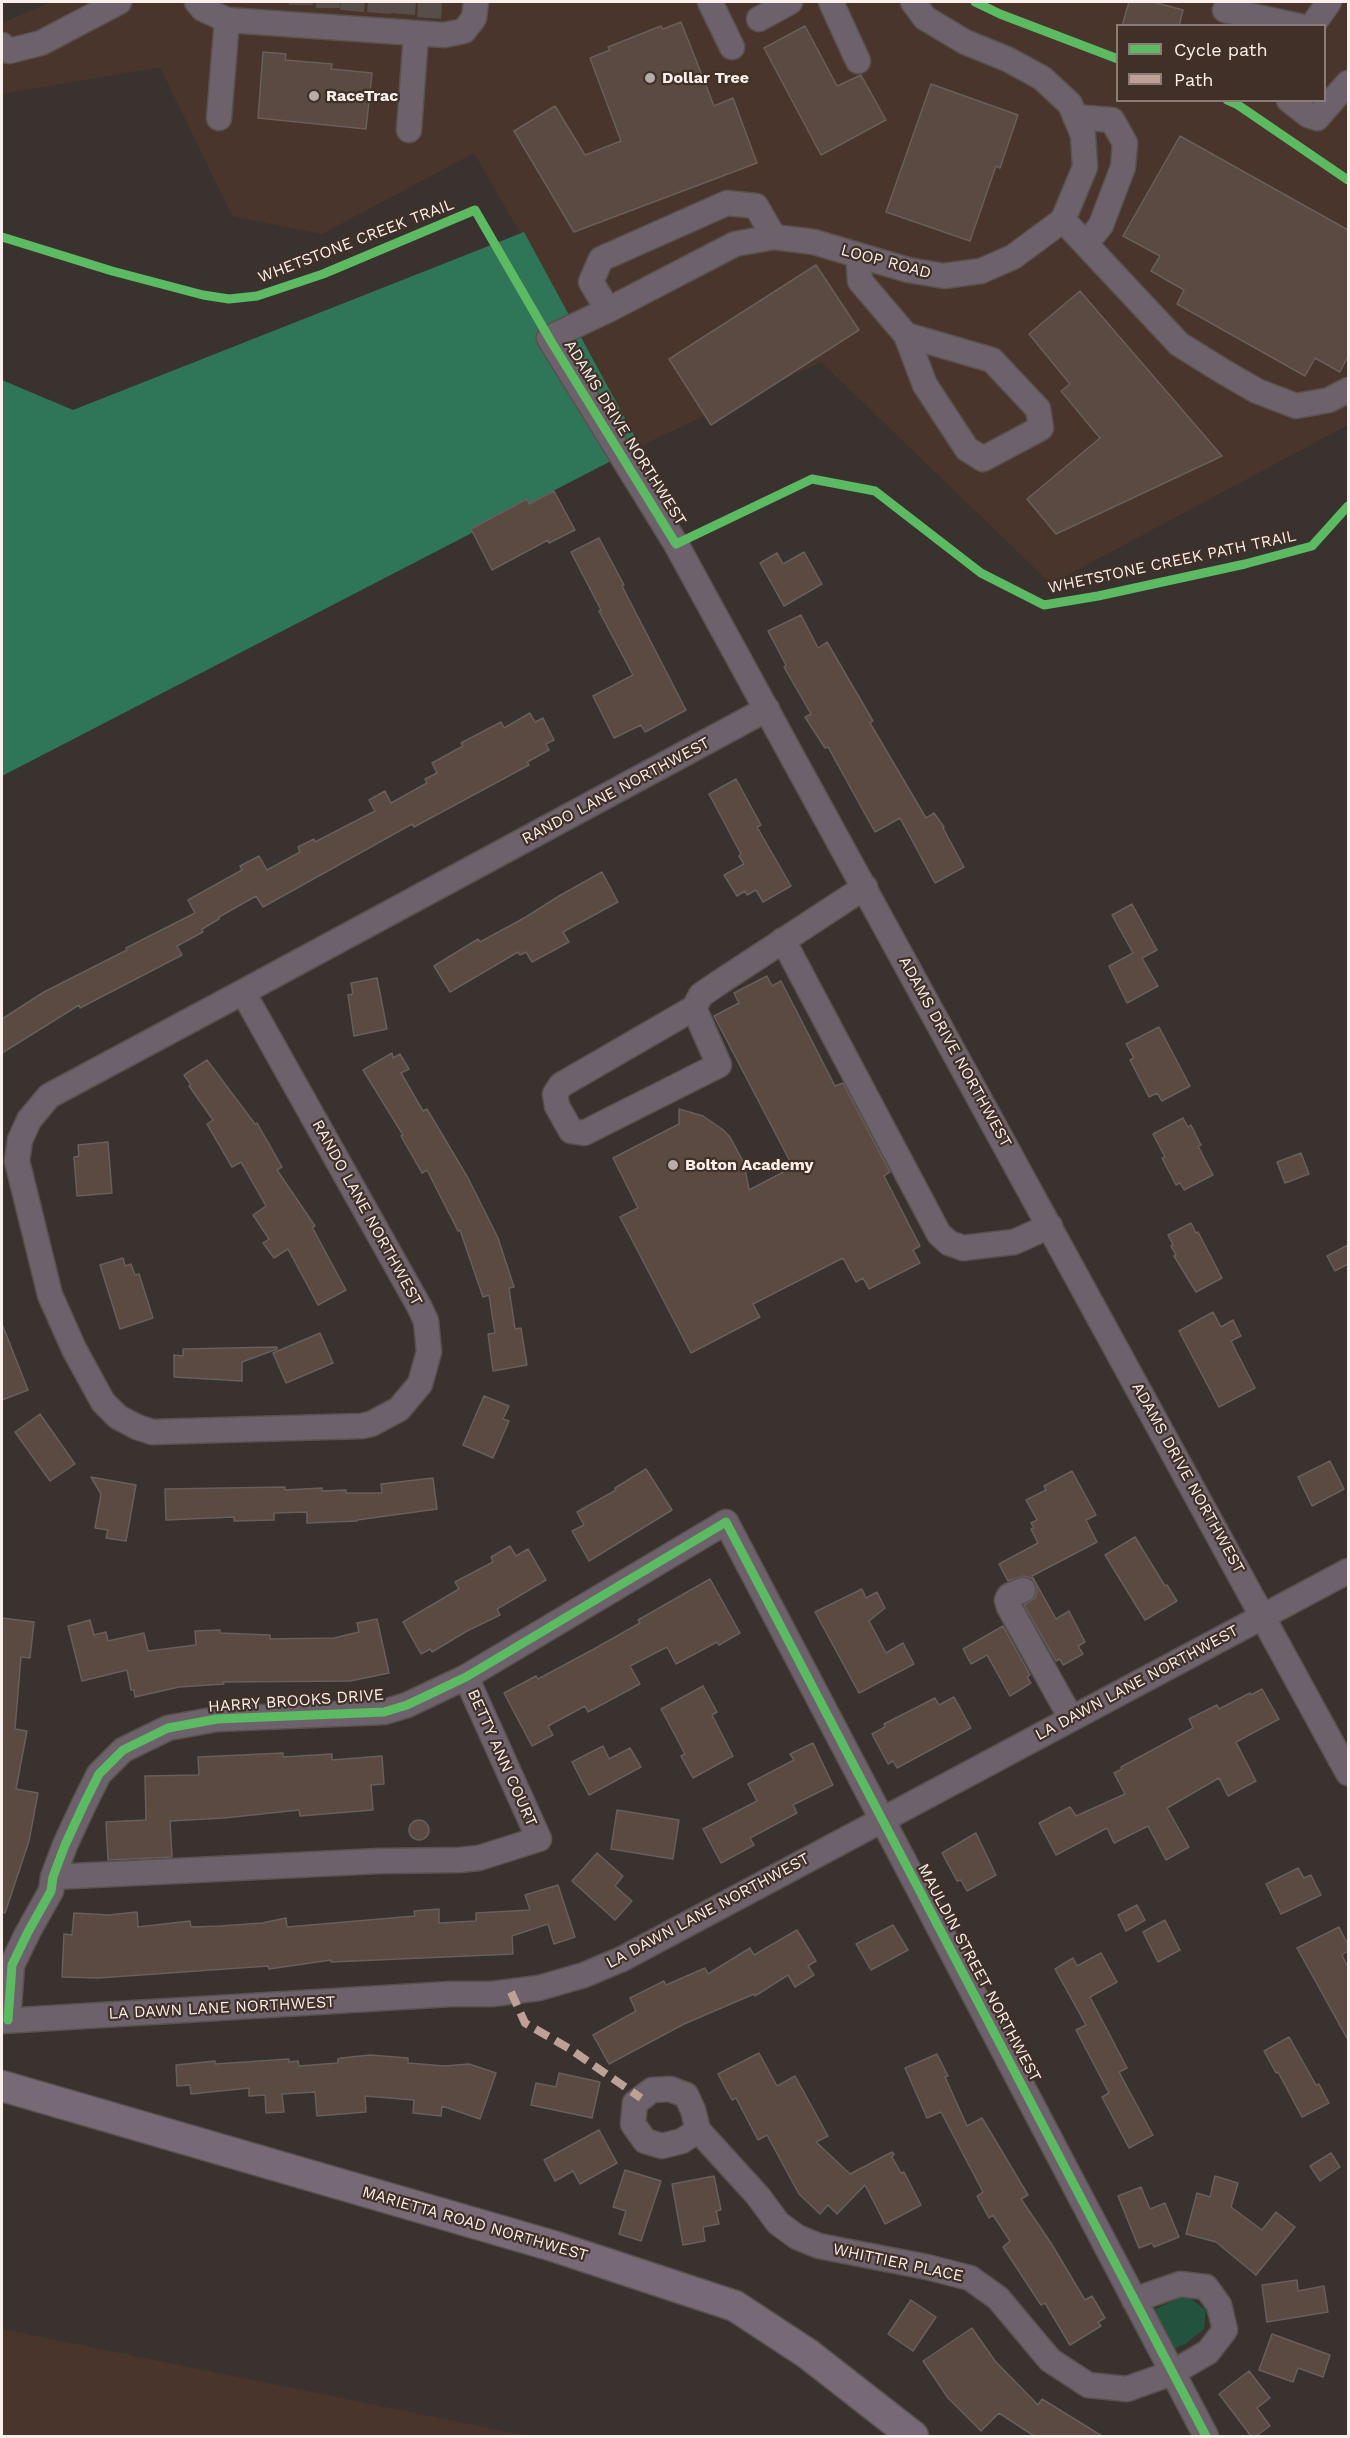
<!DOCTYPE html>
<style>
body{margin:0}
#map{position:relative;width:1350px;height:2438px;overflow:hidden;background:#3a322e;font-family:"Work Sans",sans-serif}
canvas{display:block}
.frame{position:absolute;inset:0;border:3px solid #faefea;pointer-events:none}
.legend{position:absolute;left:1116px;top:24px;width:210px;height:78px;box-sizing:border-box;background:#403028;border:2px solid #8a7c76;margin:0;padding:8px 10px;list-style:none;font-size:18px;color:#faefea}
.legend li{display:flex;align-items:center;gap:12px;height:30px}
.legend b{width:30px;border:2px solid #8a7c76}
</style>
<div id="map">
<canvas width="1350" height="2438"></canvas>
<div class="frame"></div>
<ul class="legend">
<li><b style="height:8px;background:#5cba63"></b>Cycle path</li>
<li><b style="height:8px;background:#bda197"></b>Path</li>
</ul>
</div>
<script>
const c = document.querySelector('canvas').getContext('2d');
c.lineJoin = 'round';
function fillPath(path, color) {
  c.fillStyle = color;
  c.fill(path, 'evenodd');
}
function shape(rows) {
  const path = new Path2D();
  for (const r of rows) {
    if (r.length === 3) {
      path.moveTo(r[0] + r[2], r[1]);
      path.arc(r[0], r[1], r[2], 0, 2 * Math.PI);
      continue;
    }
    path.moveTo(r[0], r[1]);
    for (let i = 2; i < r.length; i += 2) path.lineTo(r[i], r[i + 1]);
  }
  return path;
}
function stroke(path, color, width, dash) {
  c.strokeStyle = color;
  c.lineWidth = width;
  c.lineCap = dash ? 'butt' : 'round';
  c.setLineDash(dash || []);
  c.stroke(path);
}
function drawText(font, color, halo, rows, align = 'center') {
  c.font = font + ' "Work Sans",sans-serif';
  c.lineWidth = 4.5;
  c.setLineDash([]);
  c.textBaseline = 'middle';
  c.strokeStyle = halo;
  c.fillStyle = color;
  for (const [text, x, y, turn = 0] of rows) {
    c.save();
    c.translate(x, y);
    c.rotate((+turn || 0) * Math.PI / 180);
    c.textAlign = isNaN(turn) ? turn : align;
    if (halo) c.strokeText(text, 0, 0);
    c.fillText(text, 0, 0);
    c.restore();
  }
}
fillPath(shape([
 [51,2,1348,2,1348,425,1051,584,821,362,640,446,592,357,474,153,322,234,232,216,160,67,2,94,2,23],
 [1118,26,1324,26,1324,100,1118,100],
 [2,2329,528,2436,2,2436]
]), '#49352b');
fillPath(shape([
 [1185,2295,1206,2310,1204,2329,1185,2344,1173,2349,1154,2310]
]), '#21533e');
fillPath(shape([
 [524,232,640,446,2,776,2,380,73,410]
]), '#2f7558');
const building = shape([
 [1129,2,1153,2,1183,10,1179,26,1122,26,1129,2],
 [681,22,714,106,733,98,757,163,574,232,514,131,555,106,585,155,621,141,590,58,610,50,608,47,661,26,663,29,681,22],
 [805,26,837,86,861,75,886,120,821,155,764,48,805,26],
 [263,52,286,54,285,60,332,64,331,69,372,73,366,129,258,118,263,52],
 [931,84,1018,115,1000,168,996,166,970,241,886,212,931,84],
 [1180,136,1348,230,1348,356,1340,372,1315,358,1305,376,1177,304,1184,290,1151,271,1160,256,1123,236,1180,136],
 [816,265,859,330,711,425,669,359,816,265],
 [1080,291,1222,456,1056,534,1027,499,1100,438,1061,391,1070,384,1029,334,1080,291],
 [554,491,575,530,549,543,548,540,492,570,471,529,527,499,529,504,554,491],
 [599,538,624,585,622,586,686,710,645,732,641,725,614,738,593,696,633,675,599,611,601,610,571,552,599,538],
 [804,552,822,584,784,606,760,563,777,553,783,564,804,552],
 [801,615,818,648,827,642,873,721,870,723,926,818,934,813,944,827,943,828,964,867,935,883,900,818,875,832,828,747,825,748,805,717,811,714,784,667,786,665,768,631,801,615],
 [530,713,535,722,543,718,554,740,546,744,549,750,527,762,529,765,414,827,412,824,263,907,256,896,219,917,219,919,202,929,203,932,177,946,182,955,80,1008,79,1005,2,1053,2,1019,44,992,127,950,126,948,195,913,188,900,242,870,240,866,259,856,267,870,300,852,298,847,314,839,315,842,375,811,369,800,385,791,391,803,427,783,425,779,437,773,432,763,463,746,461,743,501,722,504,728,530,713],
 [736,779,761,825,757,827,791,886,763,902,756,890,747,895,745,891,737,896,724,875,744,864,739,856,741,854,709,794,736,779],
 [602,872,618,902,563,932,569,942,532,962,526,952,520,955,518,952,450,992,434,966,478,939,480,942,526,917,559,896,602,872],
 [1132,904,1157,950,1142,958,1158,986,1127,1003,1109,966,1133,953,1112,915,1132,904],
 [767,976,772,986,781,981,835,1086,843,1083,890,1172,884,1176,920,1246,913,1250,920,1263,869,1289,863,1278,856,1282,843,1258,753,1304,760,1317,691,1353,620,1217,638,1208,613,1158,679,1124,679,1109,703,1116,722,1129,730,1137,744,1163,749,1190,793,1167,714,1016,739,1003,734,993,767,976],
 [377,978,387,1029,354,1036,348,995,353,994,351,983,377,978],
 [1159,1027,1190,1086,1162,1101,1157,1093,1149,1097,1130,1060,1134,1058,1126,1044,1159,1027],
 [392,1053,393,1058,400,1054,409,1069,401,1073,423,1111,427,1109,468,1178,498,1238,514,1287,509,1288,515,1329,521,1328,527,1365,493,1371,488,1334,495,1333,489,1295,483,1297,460,1230,458,1231,427,1170,422,1173,401,1136,403,1135,363,1070,392,1053],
 [207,1060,255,1124,257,1123,282,1167,277,1170,315,1226,312,1227,346,1290,318,1305,288,1249,274,1258,263,1243,269,1239,253,1215,266,1206,241,1162,232,1167,207,1124,213,1120,189,1086,191,1085,184,1075,207,1060],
 [1183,1118,1188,1127,1191,1125,1201,1145,1198,1146,1213,1175,1184,1190,1180,1183,1176,1185,1162,1158,1165,1157,1153,1134,1183,1118],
 [108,1142,112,1193,77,1196,74,1157,79,1156,78,1145,108,1142],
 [1301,1153,1309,1174,1285,1183,1277,1162,1301,1153],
 [1191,1223,1196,1233,1198,1232,1222,1278,1196,1292,1174,1256,1176,1255,1171,1246,1173,1245,1168,1235,1191,1223],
 [1348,1245,1348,1264,1335,1271,1327,1256,1348,1245],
 [123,1258,125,1266,131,1264,135,1275,139,1274,153,1318,120,1329,100,1265,123,1258],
 [1213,1312,1221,1327,1233,1320,1241,1336,1231,1341,1255,1388,1219,1407,1179,1331,1213,1312],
 [2,1324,28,1390,2,1400,2,1324],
 [320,1333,333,1363,286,1383,273,1353,320,1333],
 [277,1347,277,1349,242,1362,242,1381,174,1377,174,1355,183,1356,183,1349,277,1347],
 [484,1396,509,1406,503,1419,509,1421,493,1458,463,1445,484,1396],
 [40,1414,75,1464,50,1481,15,1432,40,1414],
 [1330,1461,1344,1489,1312,1506,1298,1477,1330,1461],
 [646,1469,672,1510,589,1561,572,1531,584,1525,577,1512,616,1490,615,1488,646,1469],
 [1072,1471,1096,1515,1086,1520,1097,1542,1032,1576,1056,1619,1069,1611,1085,1642,1078,1646,1083,1654,1063,1665,1060,1659,1056,1661,1024,1605,1035,1598,1037,1591,1036,1584,1031,1578,1024,1576,1008,1581,999,1564,1038,1543,1031,1529,1034,1528,1031,1523,1037,1520,1026,1500,1046,1490,1044,1486,1072,1471],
 [91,1477,136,1485,126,1541,106,1538,108,1530,95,1528,101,1494,91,1477],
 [433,1478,437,1509,357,1520,357,1521,307,1523,307,1512,274,1513,274,1520,234,1521,234,1517,166,1520,165,1489,285,1487,285,1490,322,1488,322,1491,346,1490,346,1493,382,1493,381,1484,433,1478],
 [1135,1537,1165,1586,1167,1585,1177,1601,1145,1620,1105,1555,1135,1537],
 [510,1546,516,1556,528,1549,546,1580,497,1609,500,1615,467,1631,432,1652,430,1649,421,1654,403,1622,459,1589,455,1582,493,1562,491,1557,510,1546],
 [710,1579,740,1633,719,1645,717,1642,676,1664,667,1647,630,1666,640,1684,588,1712,585,1706,548,1726,553,1735,532,1746,504,1693,536,1676,538,1679,594,1649,640,1623,638,1620,710,1579],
 [862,1589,866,1598,877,1592,885,1608,869,1621,886,1653,903,1643,914,1664,859,1693,815,1612,862,1589],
 [2,1618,34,1622,30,1658,21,1657,15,1729,27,1731,16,1789,38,1793,29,1841,5,1913,2,1912,2,1618],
 [377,1619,389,1673,350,1681,223,1682,224,1684,179,1687,135,1697,134,1690,131,1690,127,1670,82,1681,68,1626,90,1620,94,1635,106,1632,108,1641,144,1633,148,1651,196,1645,195,1631,220,1630,220,1633,270,1635,270,1639,334,1638,359,1632,357,1623,377,1619],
 [1003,1626,1030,1675,1027,1677,1031,1683,1010,1696,987,1655,971,1664,963,1649,1003,1626],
 [703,1686,717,1712,712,1715,733,1756,693,1778,681,1756,685,1754,661,1709,703,1686],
 [1262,1689,1279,1719,1236,1742,1256,1781,1228,1796,1219,1778,1167,1808,1189,1847,1166,1860,1148,1826,1114,1843,1107,1828,1056,1855,1039,1823,1070,1807,1076,1816,1125,1794,1114,1773,1122,1769,1121,1767,1193,1728,1189,1719,1217,1705,1219,1709,1250,1693,1251,1695,1262,1689],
 [954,1697,971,1728,897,1768,893,1761,888,1764,872,1734,885,1727,884,1724,935,1698,939,1705,954,1697],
 [813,1743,833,1785,793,1805,797,1813,750,1838,754,1845,721,1863,703,1829,757,1801,748,1784,794,1760,790,1754,813,1743],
 [603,1746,609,1759,630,1748,641,1767,589,1795,572,1762,603,1746],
 [283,1753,283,1757,332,1754,332,1760,382,1756,384,1784,371,1785,373,1810,300,1816,299,1810,224,1818,170,1821,172,1857,108,1860,106,1822,146,1820,145,1776,199,1775,198,1757,283,1753],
 [617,1810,679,1820,673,1859,611,1849,617,1810],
 [419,1830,10],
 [976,1833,996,1875,967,1891,961,1880,957,1881,942,1853,976,1833],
 [597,1853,623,1876,615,1886,632,1901,615,1920,572,1881,597,1853],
 [1298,1868,1304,1878,1311,1875,1321,1895,1281,1914,1266,1884,1298,1868],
 [558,1885,575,1937,554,1944,548,1924,512,1936,513,1954,331,1962,331,1960,269,1969,268,1966,98,1978,62,1977,64,1934,72,1935,74,1913,108,1915,137,1912,138,1927,190,1921,191,1927,220,1926,262,1923,286,1918,287,1927,415,1916,414,1911,439,1909,439,1923,476,1921,476,1913,530,1910,525,1895,558,1885],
 [1137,1905,1145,1920,1126,1931,1118,1915,1137,1905],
 [1165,1920,1180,1950,1158,1962,1143,1932,1165,1920],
 [893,1925,908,1950,871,1970,856,1944,893,1925],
 [1339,1927,1348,1945,1348,1951,1342,1955,1348,1967,1348,2040,1297,1948,1339,1927],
 [797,1930,816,1961,808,1966,814,1975,795,1987,788,1975,755,1996,754,1994,684,2024,609,2064,593,2035,636,2011,630,1998,664,1981,666,1985,705,1968,708,1974,750,1948,754,1955,797,1930],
 [1101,1953,1117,1982,1090,1997,1127,2068,1119,2072,1153,2135,1129,2148,1102,2097,1109,2093,1076,2030,1086,2025,1055,1969,1073,1958,1077,1966,1101,1953],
 [1289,2037,1316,2085,1319,2084,1329,2103,1302,2117,1278,2072,1276,2073,1264,2051,1289,2037],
 [759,2053,777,2086,795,2076,828,2136,816,2142,850,2174,892,2152,894,2154,892,2157,901,2173,904,2172,921,2205,885,2224,865,2185,837,2214,828,2205,820,2214,799,2194,767,2135,758,2140,736,2098,732,2100,718,2074,759,2053],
 [937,2054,948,2076,945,2077,967,2126,982,2118,1028,2195,1021,2199,1051,2243,1085,2300,1092,2296,1105,2318,1098,2322,1101,2326,1070,2345,1045,2303,1041,2305,1003,2247,1010,2241,993,2215,989,2218,977,2196,983,2192,941,2112,927,2118,905,2068,937,2054],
 [370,2055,408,2058,408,2063,445,2066,469,2064,496,2073,480,2119,442,2106,441,2116,413,2113,414,2100,365,2096,366,2112,317,2116,315,2092,282,2094,284,2112,266,2113,265,2095,249,2096,249,2088,191,2094,190,2085,177,2086,176,2065,215,2061,215,2064,289,2059,289,2062,298,2061,299,2066,338,2063,338,2059,341,2058,370,2055],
 [559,2073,600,2082,592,2118,531,2105,536,2083,556,2087,559,2073],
 [599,2130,617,2163,580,2184,573,2171,555,2181,544,2160,599,2130],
 [1331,2153,1340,2167,1320,2181,1310,2166,1331,2153],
 [625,2170,661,2181,641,2241,619,2234,626,2211,613,2207,625,2170],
 [714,2176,721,2210,716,2211,719,2224,703,2227,705,2241,683,2245,672,2184,714,2176],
 [1215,2176,1238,2183,1231,2207,1262,2230,1276,2212,1295,2227,1256,2275,1216,2242,1186,2234,1197,2193,1210,2197,1215,2176],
 [1141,2187,1150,2209,1165,2203,1179,2237,1154,2247,1152,2243,1139,2248,1118,2196,1141,2187],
 [1297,2280,1298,2291,1324,2286,1328,2312,1267,2322,1262,2285,1297,2280],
 [911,2300,936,2317,913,2351,888,2334,911,2300],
 [972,2328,995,2361,1038,2405,1042,2399,1102,2436,1034,2436,999,2413,981,2431,948,2398,923,2361,972,2328],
 [1272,2334,1330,2355,1323,2377,1298,2368,1293,2382,1259,2370,1272,2334],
 [1249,2371,1270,2398,1257,2408,1270,2426,1256,2436,1251,2436,1219,2394,1249,2371]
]);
fillPath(building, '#5a4a42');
stroke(building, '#675f5c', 1.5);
stroke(shape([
 [301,5,301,2],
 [328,8,328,2],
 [352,11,353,2],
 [379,13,380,2],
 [403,14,404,2],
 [429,18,430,2]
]), '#574e4a', 24, [24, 12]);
const minor = shape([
 [197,2,203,9,227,20,444,35,464,31,474,18,476,2],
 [710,2,732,47],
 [831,2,858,61],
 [913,2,925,18,965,42,1007,59,1042,78,1070,104,1083,135,1085,167,1063,220,1013,257,981,271,944,276,908,270,814,242,774,237,735,244,608,310,549,338,676,544,1348,1773],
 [1225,10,1299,26],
 [759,19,790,2],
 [1312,26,1329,2],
 [2,45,9,51,41,43,119,2],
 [1289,100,1308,115,1317,118,1348,83],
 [1075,117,1112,120,1125,143,1123,167,1101,225,1086,244],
 [219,118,227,20],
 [409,130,416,34],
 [1063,220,1179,344,1224,372,1257,391,1296,406,1329,400,1348,390],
 [858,255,860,281,906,335,925,385,967,449,983,459,1041,428,1038,409,992,360,906,335],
 [608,310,591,282,601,259,727,203,756,206,774,237],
 [783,940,939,1234,949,1243,963,1248,1014,1242,1050,1226],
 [243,992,419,1306,426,1321,429,1352,420,1384,399,1409,371,1424,362,1426,152,1432,137,1427,118,1417,103,1402,74,1349,50,1295,17,1161,20,1140,29,1120,49,1096,243,992],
 [243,992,767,709],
 [694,1008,719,1065,584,1133,571,1131,557,1106,555,1094,561,1085,694,1008,701,995,717,984,865,887],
 [1023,1590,1009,1596,1007,1600,1009,1607,1071,1718],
 [53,1877,379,1861,459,1860,479,1858,539,1839,466,1677],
 [8,2020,12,1965,28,1932,51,1891,53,1877,65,1845,84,1804,99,1774,123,1750,168,1728,217,1719,384,1712,407,1705,466,1677,726,1522,1206,2436],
 [2,2021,451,1994,492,1994,539,1988,584,1975,622,1959,1348,1571],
 [698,2130,682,2141,662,2146,645,2141,633,2124,635,2103,652,2090,670,2089,686,2095,693,2110,698,2130,758,2196,778,2223,797,2237,819,2246,927,2267,970,2278,998,2298,1050,2360,1088,2385,1127,2389,1172,2373,1208,2352,1225,2330,1219,2305,1206,2287,1180,2284,1134,2300]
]);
const major = shape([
 [2,2086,553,2246,735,2306,808,2354,913,2436]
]);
stroke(minor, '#58514d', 27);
stroke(major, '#58514d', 33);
stroke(minor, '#6d626c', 24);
stroke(major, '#776975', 30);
stroke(shape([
 [511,1992,525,2023,570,2049,641,2098]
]), '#bda197', 8, [15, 8]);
stroke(shape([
 [975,2,1000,14,1118,59],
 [1227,100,1238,105,1348,180],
 [2,237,112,271,203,295,229,299,257,296,323,274,475,210,552,343,676,544,812,479,875,491,981,573,1044,605,1098,596,1245,564,1312,546,1348,506],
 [8,2020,12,1965,28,1932,51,1891,53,1877,65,1845,84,1804,99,1774,123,1750,168,1728,217,1719,384,1712,407,1705,466,1677,726,1522,1206,2436]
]), '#5cba63', 9);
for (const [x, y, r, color] of [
 [650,78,6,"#b7ada8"],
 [314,96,6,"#b7ada8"],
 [673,1165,6,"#b7ada8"]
]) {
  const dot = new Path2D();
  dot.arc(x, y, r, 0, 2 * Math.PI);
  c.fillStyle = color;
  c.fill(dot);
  stroke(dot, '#403028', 2);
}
drawText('bold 16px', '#faefea', '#403028', [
 ["Dollar Tree",662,78],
 ["RaceTrac",326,96],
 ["Bolton Academy",685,1165]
], 'left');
drawText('16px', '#faefea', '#403028', [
 ["WHETSTONE CREEK TRAIL",356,241,-21],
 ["LOOP ROAD",886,262,15],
 ["ADAMS DRIVE NORTHWEST",625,433,58],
 ["WHETSTONE CREEK PATH TRAIL",1172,562,-12],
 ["RANDO LANE NORTHWEST",616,791,-28],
 ["ADAMS DRIVE NORTHWEST",955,1052,61],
 ["RANDO LANE NORTHWEST",367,1213,61],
 ["ADAMS DRIVE NORTHWEST",1188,1478,61],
 ["LA DAWN LANE NORTHWEST",1137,1683,-28],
 ["HARRY BROOKS DRIVE",296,1701,-4],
 ["BETTY ANN COURT",502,1758,66],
 ["LA DAWN LANE NORTHWEST",708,1911,-28],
 ["MAULDIN STREET NORTHWEST",979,1973,62],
 ["LA DAWN LANE NORTHWEST",222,2008,-3],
 ["MARIETTA ROAD NORTHWEST",475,2224,16],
 ["WHITTIER PLACE",898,2263,12]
]);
</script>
